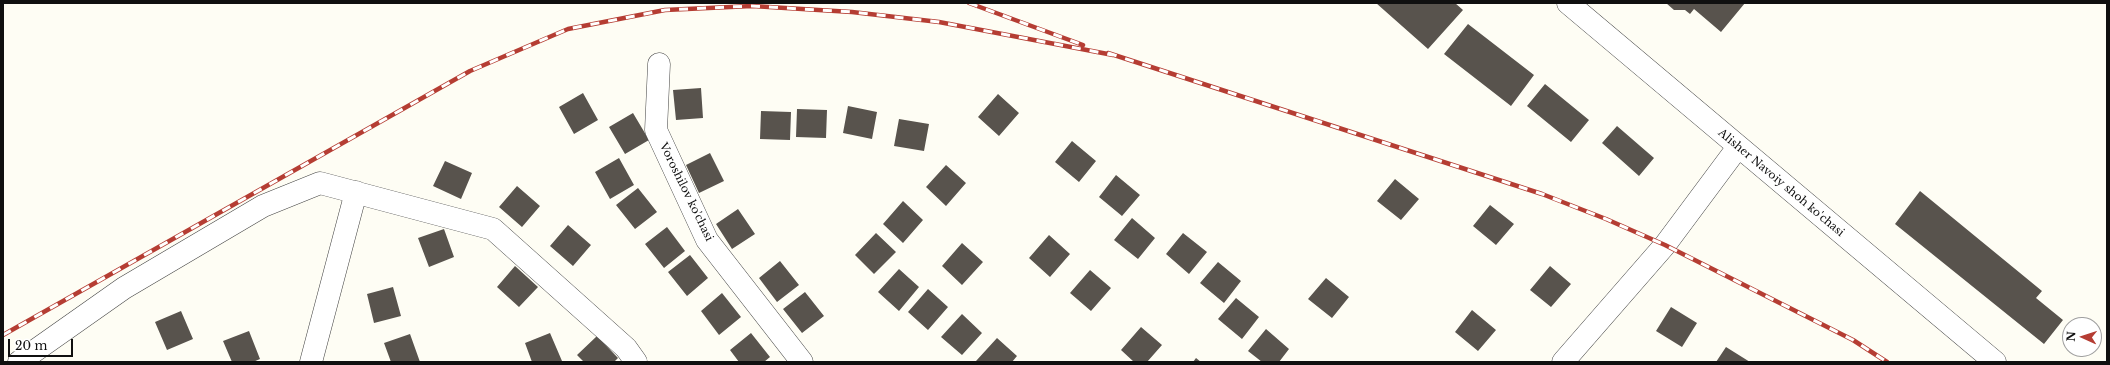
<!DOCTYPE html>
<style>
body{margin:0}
#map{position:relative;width:2110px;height:365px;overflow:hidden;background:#fefdf4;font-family:"Libre Baskerville",serif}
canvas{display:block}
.frame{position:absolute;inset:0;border:4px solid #101010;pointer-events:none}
.north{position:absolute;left:2062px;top:317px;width:40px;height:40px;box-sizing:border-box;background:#fff;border:1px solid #9f9f9f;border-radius:50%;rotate:273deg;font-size:11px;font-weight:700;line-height:16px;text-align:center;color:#101010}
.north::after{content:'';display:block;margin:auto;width:14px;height:18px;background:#b53d33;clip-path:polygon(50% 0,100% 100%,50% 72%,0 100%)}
.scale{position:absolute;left:8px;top:339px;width:65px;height:18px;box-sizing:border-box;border:2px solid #101010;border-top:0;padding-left:5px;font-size:12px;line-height:14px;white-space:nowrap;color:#101010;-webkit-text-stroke:3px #fff;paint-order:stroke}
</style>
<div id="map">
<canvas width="2110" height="365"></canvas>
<div class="frame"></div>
<div class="north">N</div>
<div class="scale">20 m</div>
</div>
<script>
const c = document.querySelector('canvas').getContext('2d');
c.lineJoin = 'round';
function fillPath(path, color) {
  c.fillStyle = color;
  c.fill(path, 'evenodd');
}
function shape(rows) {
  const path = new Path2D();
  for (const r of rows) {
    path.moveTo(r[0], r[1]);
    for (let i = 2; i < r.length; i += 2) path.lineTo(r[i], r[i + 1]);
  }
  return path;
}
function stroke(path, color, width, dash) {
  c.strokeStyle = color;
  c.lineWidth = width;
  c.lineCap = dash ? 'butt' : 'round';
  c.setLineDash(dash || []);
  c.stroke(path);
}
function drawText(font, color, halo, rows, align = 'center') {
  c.font = font + ' "Libre Baskerville",serif';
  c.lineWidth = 4;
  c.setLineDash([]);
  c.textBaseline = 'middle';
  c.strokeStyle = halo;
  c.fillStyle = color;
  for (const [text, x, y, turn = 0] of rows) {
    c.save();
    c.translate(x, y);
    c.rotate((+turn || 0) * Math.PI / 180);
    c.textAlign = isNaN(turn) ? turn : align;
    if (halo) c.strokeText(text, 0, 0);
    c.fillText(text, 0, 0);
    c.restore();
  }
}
fillPath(shape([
 [1376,3,1455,3,1463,10,1428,49],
 [1666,3,1745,3,1721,32,1694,9,1690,14,1685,10,1674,10],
 [1468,24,1534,75,1511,106,1444,54],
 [1545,84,1589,120,1571,142,1527,106],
 [701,88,703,118,676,120,673,90],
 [583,93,598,120,574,134,559,107],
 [998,94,1019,113,999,136,978,117],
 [848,106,877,112,872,139,843,133],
 [797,109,827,110,826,138,796,137],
 [761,111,791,112,790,140,760,139],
 [633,113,649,140,625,154,609,127],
 [899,119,929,124,924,151,894,146],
 [1617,126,1654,158,1639,176,1602,143],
 [1072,141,1096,161,1079,182,1055,162],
 [710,153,724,181,699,193,686,165],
 [619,158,634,185,610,199,595,172],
 [445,161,472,173,461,199,433,186],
 [946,165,966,183,946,206,926,187],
 [1116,175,1140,195,1122,216,1099,197],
 [1395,179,1419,199,1401,220,1377,201],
 [517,186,540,206,522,227,499,207],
 [638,188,657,212,635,229,616,205],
 [1920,191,2042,291,2036,298,2063,320,2044,344,1895,224],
 [903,201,923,220,903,243,883,224],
 [1490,205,1514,224,1496,245,1473,226],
 [738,209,755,234,732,249,716,224],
 [1132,218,1155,238,1138,259,1114,240],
 [568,225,591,245,573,266,550,246],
 [667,227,685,251,664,268,645,244],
 [444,229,454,257,429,267,418,238],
 [876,233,896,252,874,274,855,255],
 [1183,233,1207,252,1189,274,1166,254],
 [1049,235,1070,254,1050,277,1029,258],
 [962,243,983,262,962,285,942,266],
 [690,255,708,278,687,296,668,272],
 [780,261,799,285,777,302,759,278],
 [1218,262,1241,281,1224,303,1200,283],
 [515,266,538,287,519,307,497,287],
 [1550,266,1571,284,1551,307,1530,290],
 [899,269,919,287,899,311,878,292],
 [1090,270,1111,288,1091,311,1070,293],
 [1326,278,1349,297,1332,318,1308,299],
 [393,287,401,316,374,323,367,294],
 [928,289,948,307,928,330,908,312],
 [805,292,824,316,802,333,783,309],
 [722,293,741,317,719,335,701,311],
 [1236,298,1259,317,1242,339,1218,319],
 [1671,307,1697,323,1682,347,1656,331],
 [1472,310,1496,330,1478,351,1455,332],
 [181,311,193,339,167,350,155,322],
 [962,314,982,333,962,355,941,337],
 [1141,327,1162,345,1147,362,1134,362,1121,350],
 [1266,329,1289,349,1279,362,1262,362,1248,351],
 [249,331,260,359,253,362,232,362,223,341],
 [550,333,562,361,532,362,525,343],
 [751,333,770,357,764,362,739,362,730,350],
 [410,334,420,362,391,362,384,343],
 [597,336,618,358,614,362,584,362,577,355],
 [997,338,1017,356,1012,362,978,362,976,361],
 [1726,347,1750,362,1716,362],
 [1196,358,1201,362,1193,362]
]), '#58534d');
const minor = shape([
 [1568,3,1995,362],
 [659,64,656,130,707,240,802,362],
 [19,362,124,288,263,206,320,183,493,229,626,348,636,362],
 [311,362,356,192],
 [1563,362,1665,245,1738,147]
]);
stroke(minor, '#434343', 23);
stroke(minor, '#fff', 22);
const rail = shape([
 [969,3,1083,45],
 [1108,53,1542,194,1606,219,1665,245,1853,340,1887,362],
 [3,335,470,71,568,29,665,10,752,6,852,12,939,22,1113,55]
]);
stroke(rail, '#b53d33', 4.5);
stroke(rail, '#fff', 3, [9]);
drawText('11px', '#101010', '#fff', [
 ["Alisher Navoiy shoh ko'chasi",1781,183,40],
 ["Voroshilov ko'chasi",686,192,64]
]);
</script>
